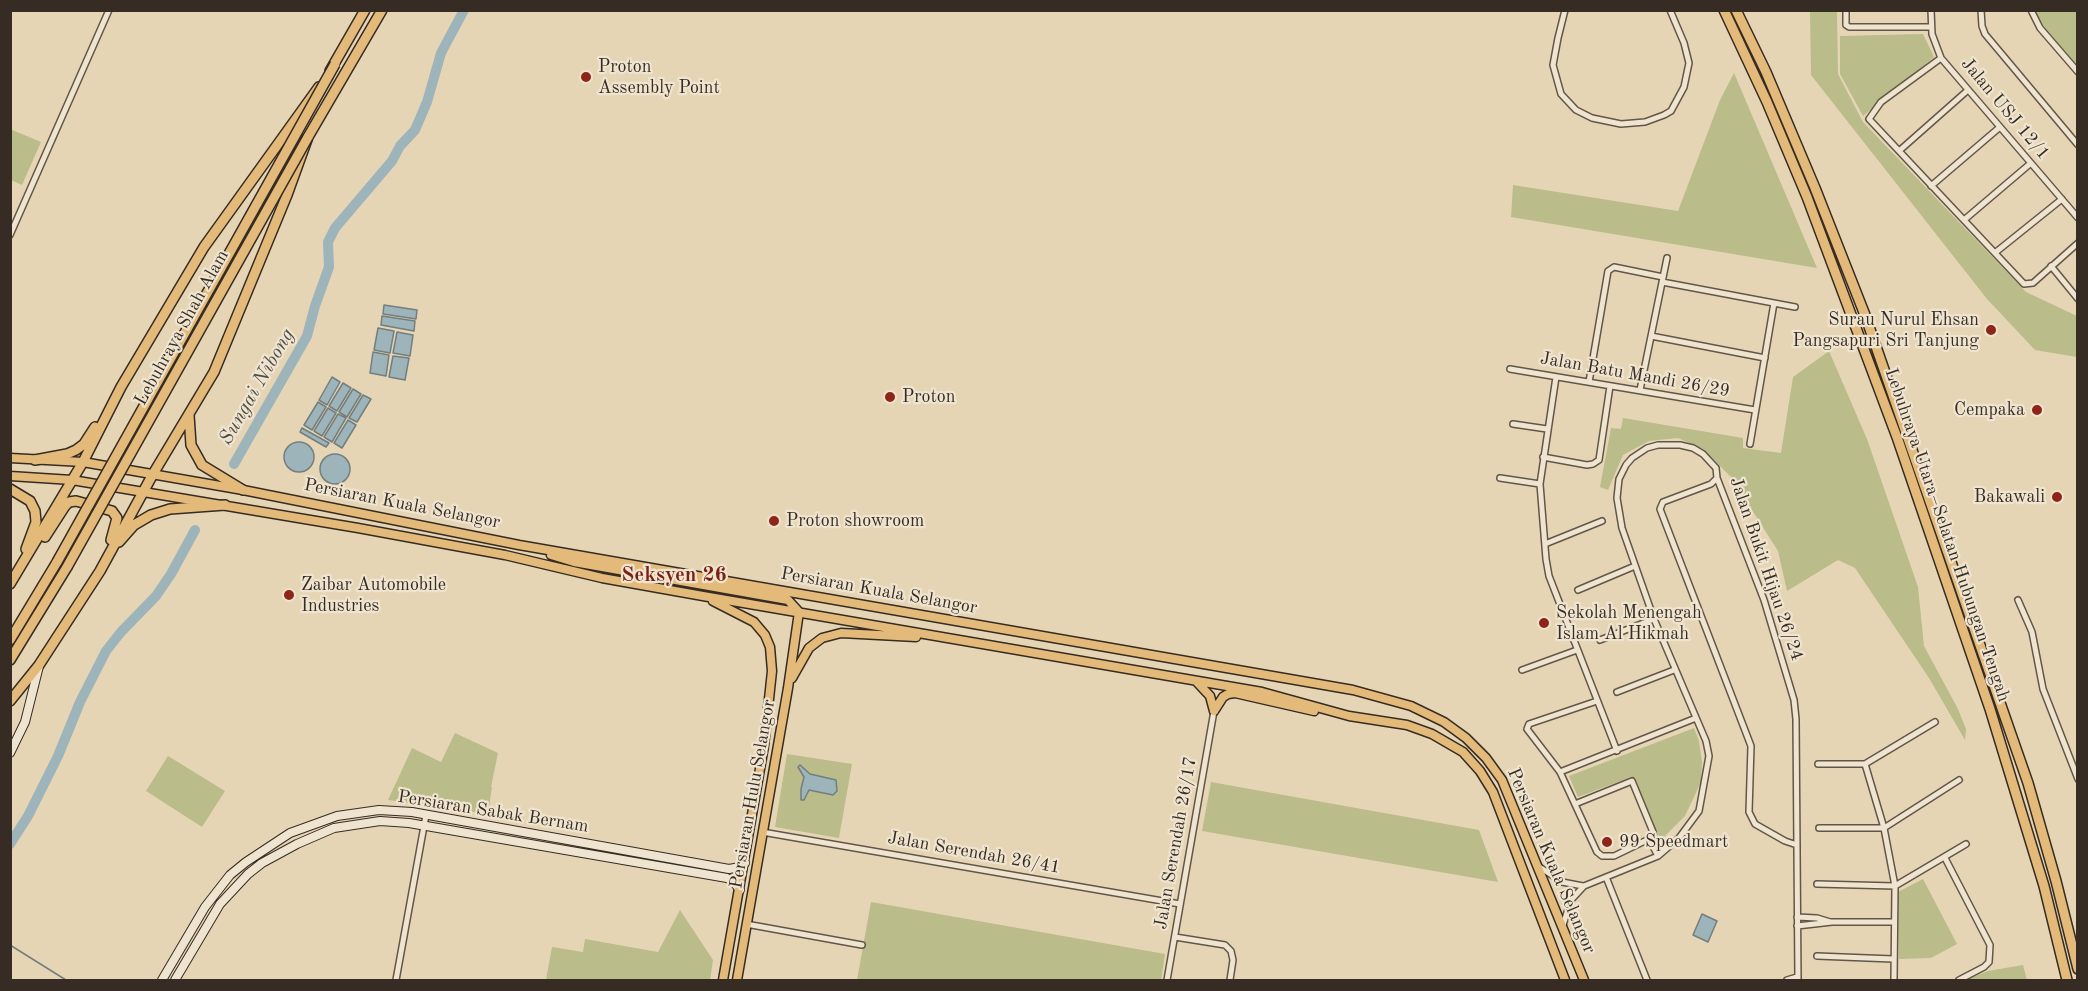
<!DOCTYPE html>
<meta charset="utf-8">
<style>
body{margin:0}
#map{position:relative;width:2088px;height:991px;overflow:hidden;background:#e6d5b5;font-family:"Old Standard TT",serif}
canvas{display:block}
.frame{position:absolute;inset:0;border:12px solid #362c23;pointer-events:none}
</style>
<div id="map">
<canvas width="2088" height="991"></canvas>
<div class="frame"></div>
</div>
<script>
const c = document.querySelector('canvas').getContext('2d');
c.lineJoin = 'round';
function fillPath(path, color) {
  c.fillStyle = color;
  c.fill(path, 'evenodd');
}
function shape(rows) {
  const path = new Path2D();
  for (const r of rows) {
    if (r.length === 3) {
      path.moveTo(r[0] + r[2], r[1]);
      path.arc(r[0], r[1], r[2], 0, 2 * Math.PI);
      continue;
    }
    path.moveTo(r[0], r[1]);
    for (let i = 2; i < r.length; i += 2) path.lineTo(r[i], r[i + 1]);
  }
  return path;
}
function stroke(path, color, width, dash) {
  c.strokeStyle = color;
  c.lineWidth = width;
  c.lineCap = dash ? 'butt' : 'round';
  c.setLineDash(dash || []);
  c.stroke(path);
}
function drawText(font, color, halo, rows, align = 'center') {
  c.font = font + ' "Old Standard TT",serif';
  c.lineWidth = 4.5;
  c.setLineDash([]);
  c.textBaseline = 'middle';
  c.strokeStyle = halo;
  c.fillStyle = color;
  for (const [text, x, y, turn = 0] of rows) {
    c.save();
    c.translate(x, y);
    c.rotate((+turn || 0) * Math.PI / 180);
    c.textAlign = isNaN(turn) ? turn : align;
    if (halo) c.strokeText(text, 0, 0);
    c.fillText(text, 0, 0);
    c.restore();
  }
}
fillPath(shape([
 [1810,11,1837,11,1838,74,1863,122,2026,292,2077,316,2077,357,2035,350,1987,299,1811,75],
 [2035,11,2077,11,2077,65,2045,28],
 [1923,34,1934,57,1863,116,1840,74,1840,36],
 [1734,73,1817,268,1511,217,1513,185,1678,211,1720,100],
 [10,129,41,142,22,185,11,180],
 [1829,351,1867,439,1918,587,1924,646,1958,709,1966,729,1965,740,1929,678,1855,568,1838,560,1787,591,1778,551,1731,477,1703,449,1678,438,1649,441,1623,455,1608,490,1600,487,1611,428,1621,429,1623,418,1743,438,1743,448,1781,453,1793,377],
 [1694,728,1699,741,1702,762,1701,782,1685,816,1659,842,1631,777,1578,797,1569,776],
 [455,733,498,753,491,787,492,787,488,814,388,800,412,748,441,762],
 [787,754,852,764,839,838,775,827],
 [168,756,225,791,202,827,146,791],
 [1211,782,1479,830,1498,882,1202,831],
 [1923,879,1957,944,1931,958,1899,959,1898,892],
 [871,902,1165,954,1161,980,857,980],
 [680,910,713,960,710,980,546,980,552,947,583,952,585,939,658,952],
 [2023,965,2027,980,1965,980,1988,971]
]), '#babc8a');
const water = shape([
 [384,305,417,310,416,319,383,314,384,305],
 [382,316,415,321,414,331,381,325,382,316],
 [378,328,394,331,390,353,374,350,378,328],
 [397,332,413,335,410,356,393,353,397,332],
 [373,352,389,355,386,376,370,373,373,352],
 [393,356,409,358,405,380,389,377,393,356],
 [332,377,340,382,327,405,319,400,332,377],
 [343,383,351,388,337,411,329,406,343,383],
 [353,389,361,394,347,417,339,412,353,389],
 [363,395,371,399,357,422,349,418,363,395],
 [318,402,326,407,312,430,304,425,318,402],
 [328,408,336,413,322,436,314,431,328,408],
 [338,414,346,418,332,442,324,437,338,414],
 [348,420,356,425,342,448,334,443,348,420],
 [302,428,329,443,326,447,300,432,302,428],
 [299,457,15],
 [335,469,15],
 [800,765,810,774,836,780,837,791,833,795,809,790,804,800,801,800,801,789,804,777,798,767,800,765],
 [1702,914,1717,921,1708,942,1693,935,1702,914]
]);
fillPath(water, '#9db5ba');
stroke(water, '#747e7e', 1.5);
stroke(shape([
 [10,945,66,980]
]), '#747e7e', 1.5);
stroke(shape([
 [234,464,307,336,315,306,329,267,328,242,335,228,392,161,400,146,415,130,427,102,441,53,464,10],
 [10,844,28,816,58,756,80,702,106,651,121,632,156,596,171,574,195,530]
]), '#9db5ba', 10);
const street = shape([
 [1565,10,1558,38,1553,65,1561,94,1576,110,1592,118,1621,124,1645,122,1664,115,1671,111,1684,87,1689,63,1684,43,1670,10],
 [1846,10,1846,25,1849,27,1931,27],
 [1931,10,1932,34,1941,58,2078,218],
 [1981,10,1982,26,1985,34,2078,145],
 [2031,10,2040,28,2078,72],
 [1941,58,1881,102,1869,119,2024,284,2033,283,2078,243],
 [1899,151,1968,90],
 [1931,186,2000,127],
 [1964,220,2031,163],
 [10,235,109,10],
 [1996,252,2062,199],
 [2051,266,2078,299],
 [1662,282,1795,307],
 [1651,336,1765,358],
 [1510,369,1755,410],
 [1556,377,1540,484,1546,559,1549,576,1617,751],
 [1589,382,1608,271,1614,267,1663,277],
 [1640,390,1667,258],
 [1513,424,1547,429],
 [1750,444,1774,303],
 [1543,457,1587,465,1593,464,1599,460,1610,386],
 [1500,478,1540,484],
 [1717,478,1711,484,1663,502,1660,509,1751,746,1749,812,1755,824,1785,841,1797,845],
 [1545,544,1602,521],
 [1578,590,1635,566],
 [2018,600,2032,632,2043,689,2078,779],
 [1600,640,1654,619],
 [1522,670,1577,650],
 [1617,692,1674,670],
 [1597,701,1529,724,1527,729,1560,772,1597,852,1602,856,1614,856,1649,839],
 [1818,764,1865,764,1935,722],
 [1865,764,1884,828,1895,886,1894,980],
 [1560,772,1696,718],
 [1575,804,1632,781,1653,832,1649,839],
 [1819,828,1884,828,1959,780],
 [762,832,1180,904],
 [1649,839,1658,856],
 [1945,858,1990,945,1989,962,1984,967,1959,980],
 [1538,866,1562,882,1583,886],
 [1606,877,1647,980],
 [1817,884,1895,886,1966,844],
 [1797,917,1817,918,1830,922],
 [746,924,862,945],
 [1563,925,1571,900,1584,886,1658,856,1679,838,1699,811,1709,756,1706,741,1654,619,1622,528,1617,498,1619,479,1626,465,1632,458,1647,448,1658,445,1680,445,1693,448,1703,454,1716,468,1717,478,1764,600,1794,700,1796,719,1798,980],
 [1797,926,1832,922,1894,922],
 [1175,937,1225,945,1231,951,1233,960,1230,980],
 [1817,956,1893,959],
 [396,980,426,815],
 [1167,980,1214,711],
 [1787,980,1797,977]
]);
const secondary = shape([
 [10,753,25,722,39,666],
 [162,980,205,907,230,875,246,862,290,833,337,816,379,810,412,812,729,869,740,867,745,863],
 [175,980,220,904,248,874,262,863,297,844,334,828,380,821,409,823,727,878,733,881,740,890]
]);
const primary = shape([
 [10,458,83,462,243,490,519,545,1353,690,1411,706,1444,722,1466,738,1486,758,1502,780,1584,980],
 [10,476,72,480,358,528,505,555,602,578,703,596,1262,692,1349,716,1407,725,1432,734,1463,752,1480,771,1493,792,1565,980],
 [551,555,574,562,788,600,799,612],
 [713,601,754,622,765,635,770,647,772,671,764,746,723,980],
 [792,678,809,648,822,638,841,633,916,637],
 [1196,681,1210,696,1214,711],
 [1214,711,1223,697,1228,694,1235,693,1314,711],
 [737,980,788,688,799,612]
]);
const highway = shape([
 [1724,10,1767,102,1807,197,1898,440,1990,709,2044,886,2067,980],
 [1736,10,1766,72,1815,188,1865,315,2028,783,2056,881,2078,969],
 [330,71,365,10],
 [189,415,191,445,202,465,243,490],
 [35,460,67,454,76,450,84,444,95,427],
 [10,489,30,501,35,511,36,522,26,549],
 [45,537,65,506,69,502,76,501,112,511,117,518,111,540],
 [119,542,134,525,151,515,170,509,225,505],
 [10,584,83,462,121,387,204,247,319,87],
 [10,640,57,562],
 [10,660,67,567],
 [10,701,39,665,100,571,153,474,214,372,287,195,308,137,382,10]
]);
stroke(street, '#625648', 8);
stroke(secondary, '#362c23', 10);
stroke(primary, '#362c23', 11);
stroke(highway, '#362c23', 12);
stroke(street, '#efe4cf', 5);
stroke(secondary, '#efe4cf', 8);
stroke(primary, '#e3ba7a', 8);
stroke(highway, '#e3ba7a', 9);
const highwayBridge = shape([
 [57,562,335,64],
 [67,567,308,137]
]);
stroke(highwayBridge, '#362c23', 12, []);
stroke(highwayBridge, '#e3ba7a', 9);
for (const [x, y, r, color] of [
 [586,77,6,"#8f2418"],
 [1991,330,6,"#8f2418"],
 [890,397,6,"#8f2418"],
 [2037,410,6,"#8f2418"],
 [2057,497,6,"#8f2418"],
 [774,521,6,"#8f2418"],
 [289,595,6,"#8f2418"],
 [1544,623,6,"#8f2418"],
 [1607,842,6,"#8f2418"]
]) {
  const dot = new Path2D();
  dot.arc(x, y, r, 0, 2 * Math.PI);
  c.fillStyle = color;
  c.fill(dot);
  stroke(dot, '#efe4cf', 2);
}
drawText('18px', '#362c23', '#efe4cf', [
 ["Proton",598,67],
 ["Assembly Point",598,88],
 ["Surau Nurul Ehsan",1979,320,"right"],
 ["Pangsapuri Sri Tanjung",1979,341,"right"],
 ["Proton",902,397],
 ["Cempaka",2025,410,"right"],
 ["Bakawali",2045,497,"right"],
 ["Proton showroom",786,521],
 ["Zaibar Automobile",301,585],
 ["Industries",301,606],
 ["Sekolah Menengah",1556,613],
 ["Islam Al Hikmah",1556,634],
 ["99 Speedmart",1619,842]
], 'left');
drawText('18px', '#362c23', '#efe4cf', [
 ["Jalan USJ 12/1",2005,109,50],
 ["Lebuhraya Shah Alam",182,328,-61],
 ["Jalan Batu Mandi 26/29",1635,375,10],
 ["Persiaran Kuala Selangor",402,504,11],
 ["Lebuhraya Utara–Selatan Hubungan Tengah",1947,535,71],
 ["Jalan Bukit Hijau 26/24",1766,569,71],
 ["Persiaran Kuala Selangor",879,591,10],
 ["Persiaran Hulu Selangor",753,794,-80],
 ["Persiaran Sabak Bernam",493,812,9],
 ["Jalan Serendah 26/17",1176,843,-80],
 ["Jalan Serendah 26/41",974,853,10],
 ["Persiaran Kuala Selangor",1551,861,67]
]);
drawText('italic 20px', '#504e49', '#efe4cf', [
 ["Sungai Nibong",257,387,-60]
]);
drawText('bold 21px', '#7a1f14', '#efe4cf', [
 ["Seksyen 26",674,575]
]);
</script>
